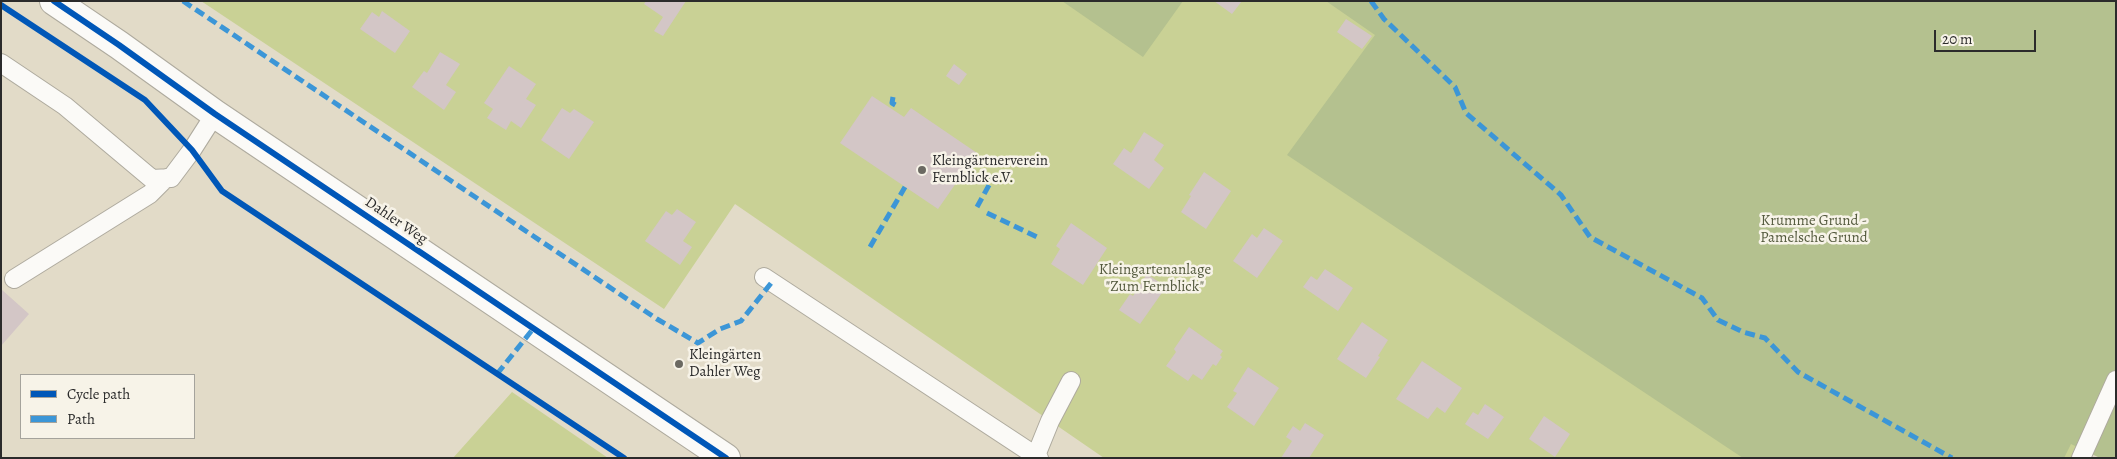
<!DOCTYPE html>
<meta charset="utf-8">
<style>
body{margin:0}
#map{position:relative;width:2117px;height:459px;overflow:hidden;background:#e2dbc8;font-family:Alegreya,serif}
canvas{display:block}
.frame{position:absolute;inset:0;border:2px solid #2b2b2b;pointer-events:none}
.legend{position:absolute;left:20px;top:374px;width:175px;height:65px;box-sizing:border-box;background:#f7f3e8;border:1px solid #a5a39c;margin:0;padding:6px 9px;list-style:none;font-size:15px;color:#2b2b2b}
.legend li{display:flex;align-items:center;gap:10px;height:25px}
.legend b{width:25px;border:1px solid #a5a39c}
.scale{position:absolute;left:1934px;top:30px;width:102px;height:22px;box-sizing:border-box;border:2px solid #2b2b2b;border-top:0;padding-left:6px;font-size:15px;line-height:18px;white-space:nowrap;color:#2b2b2b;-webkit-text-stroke:4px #f7f3e8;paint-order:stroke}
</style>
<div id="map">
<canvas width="2117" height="459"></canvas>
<div class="frame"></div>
<ul class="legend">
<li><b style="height:6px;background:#0057b8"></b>Cycle path</li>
<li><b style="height:6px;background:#3c96d7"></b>Path</li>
</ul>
<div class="scale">20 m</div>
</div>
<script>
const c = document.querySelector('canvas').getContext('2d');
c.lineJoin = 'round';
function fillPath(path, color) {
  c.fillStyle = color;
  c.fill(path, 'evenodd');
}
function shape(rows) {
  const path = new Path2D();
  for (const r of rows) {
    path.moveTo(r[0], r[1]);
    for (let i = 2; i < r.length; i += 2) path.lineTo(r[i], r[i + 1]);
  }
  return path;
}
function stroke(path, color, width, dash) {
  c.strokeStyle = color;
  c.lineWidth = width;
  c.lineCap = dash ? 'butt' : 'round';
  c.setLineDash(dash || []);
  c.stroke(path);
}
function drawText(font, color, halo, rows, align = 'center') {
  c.font = font + ' Alegreya,serif';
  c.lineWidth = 5;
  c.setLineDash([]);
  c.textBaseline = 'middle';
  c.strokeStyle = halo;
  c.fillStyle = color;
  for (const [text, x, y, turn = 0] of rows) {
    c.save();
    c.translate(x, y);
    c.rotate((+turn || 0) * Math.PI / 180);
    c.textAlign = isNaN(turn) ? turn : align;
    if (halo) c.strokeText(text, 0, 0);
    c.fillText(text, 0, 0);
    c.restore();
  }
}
fillPath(shape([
 [201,1,2116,1,2116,360,2072,458,1104,458,735,204,664,309],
 [512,392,608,458,453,458]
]), '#c9d195');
fillPath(shape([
 [1062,1,1183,1,1143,57],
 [1326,1,2116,1,2116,458,2100,458,2071,444,2064,458,1743,458,1287,155,1375,35]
]), '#b4c18f');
fillPath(shape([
 [646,1,686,1,663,36,654,31,663,17,644,4],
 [1214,1,1242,1,1232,14],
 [382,11,410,31,395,53,360,29,372,12,379,17],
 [1346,19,1372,36,1362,49,1337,32],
 [440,52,460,64,446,85,456,92,444,110,412,87,424,71,427,73],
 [954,64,967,74,959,85,946,76],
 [509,66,536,84,526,99,536,105,521,128,511,121,506,130,487,118,493,109,484,103],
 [872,96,904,117,911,108,977,153,938,209,840,143],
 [562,108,570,113,574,109,594,122,569,159,541,140],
 [1144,132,1164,145,1154,160,1164,168,1149,189,1113,164,1124,148,1131,153],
 [1204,172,1231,191,1206,229,1181,212,1191,196,1189,195],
 [677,209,696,222,683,241,692,247,680,265,645,241,666,211,672,215],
 [1071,223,1107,248,1083,285,1051,264,1060,249,1056,246],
 [1264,228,1283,241,1257,278,1233,261,1252,234,1257,238],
 [1325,269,1353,288,1338,311,1303,287,1311,276,1317,280],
 [1147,274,1166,287,1140,324,1119,310,1130,294,1133,296],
 [1,289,29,314,1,346],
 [1362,322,1388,340,1378,356,1380,357,1366,378,1337,359],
 [1189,327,1223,351,1220,355,1222,357,1216,366,1213,364,1202,380,1193,374,1188,381,1166,366,1176,352,1174,349],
 [1422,361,1462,388,1445,413,1437,407,1428,419,1396,399],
 [1248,367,1279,388,1254,426,1227,407,1237,393,1233,391],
 [1485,404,1504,417,1488,439,1465,424,1473,412,1478,415],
 [1544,416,1570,434,1555,457,1529,439],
 [1305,423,1324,435,1309,458,1281,458,1292,441,1286,437,1293,426,1300,431]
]), '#d3c6c6');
const service = shape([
 [1,63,65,106,152,179,171,178,192,150,215,114],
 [764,277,1039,458],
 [14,279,150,194,166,178],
 [1035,458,1050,421,1071,381],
 [2081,458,2116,380]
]);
const tertiary = shape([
 [54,1,119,45,215,114,726,458]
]);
stroke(service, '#aeaa9e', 20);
stroke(tertiary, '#aeaa9e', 30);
stroke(service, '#fbfaf7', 18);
stroke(tertiary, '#fbfaf7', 28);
stroke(shape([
 [183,1,657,319,698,343,720,329,741,321,772,282],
 [1371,1,1384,19,1455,87,1466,113,1561,195,1590,237,1702,298,1718,320,1743,332,1765,338,1798,372,1952,458],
 [893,97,892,103,897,106],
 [977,207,994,176],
 [987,213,1039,238],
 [870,247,905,187],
 [497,374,533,329]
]), '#3c96d7', 5, [10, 5]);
stroke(shape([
 [54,1,119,45,215,114,726,458],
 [1,5,145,100,192,150,222,191,624,458]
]), '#0057b8', 6);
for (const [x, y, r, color] of [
 [922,170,5,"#6b6962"],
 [679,364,5,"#6b6962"]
]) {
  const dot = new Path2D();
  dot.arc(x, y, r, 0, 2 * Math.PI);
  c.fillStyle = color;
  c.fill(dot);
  stroke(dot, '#f7f3e8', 2);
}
drawText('15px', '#2b2b2b', '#f7f3e8', [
 ["Kleingärtnerverein",932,161],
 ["Fernblick e.V.",932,178],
 ["Kleingärten",689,355],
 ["Dahler Weg",689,372]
], 'left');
drawText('15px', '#2b2b2b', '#f7f3e8', [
 ["Dahler Weg",396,221,34]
]);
drawText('15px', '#545a3e', '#f7f3e8', [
 ["Krumme Grund -",1814,221],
 ["Pamelsche Grund",1814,238],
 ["Kleingartenanlage",1155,270],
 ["\"Zum Fernblick\"",1155,287]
]);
</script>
